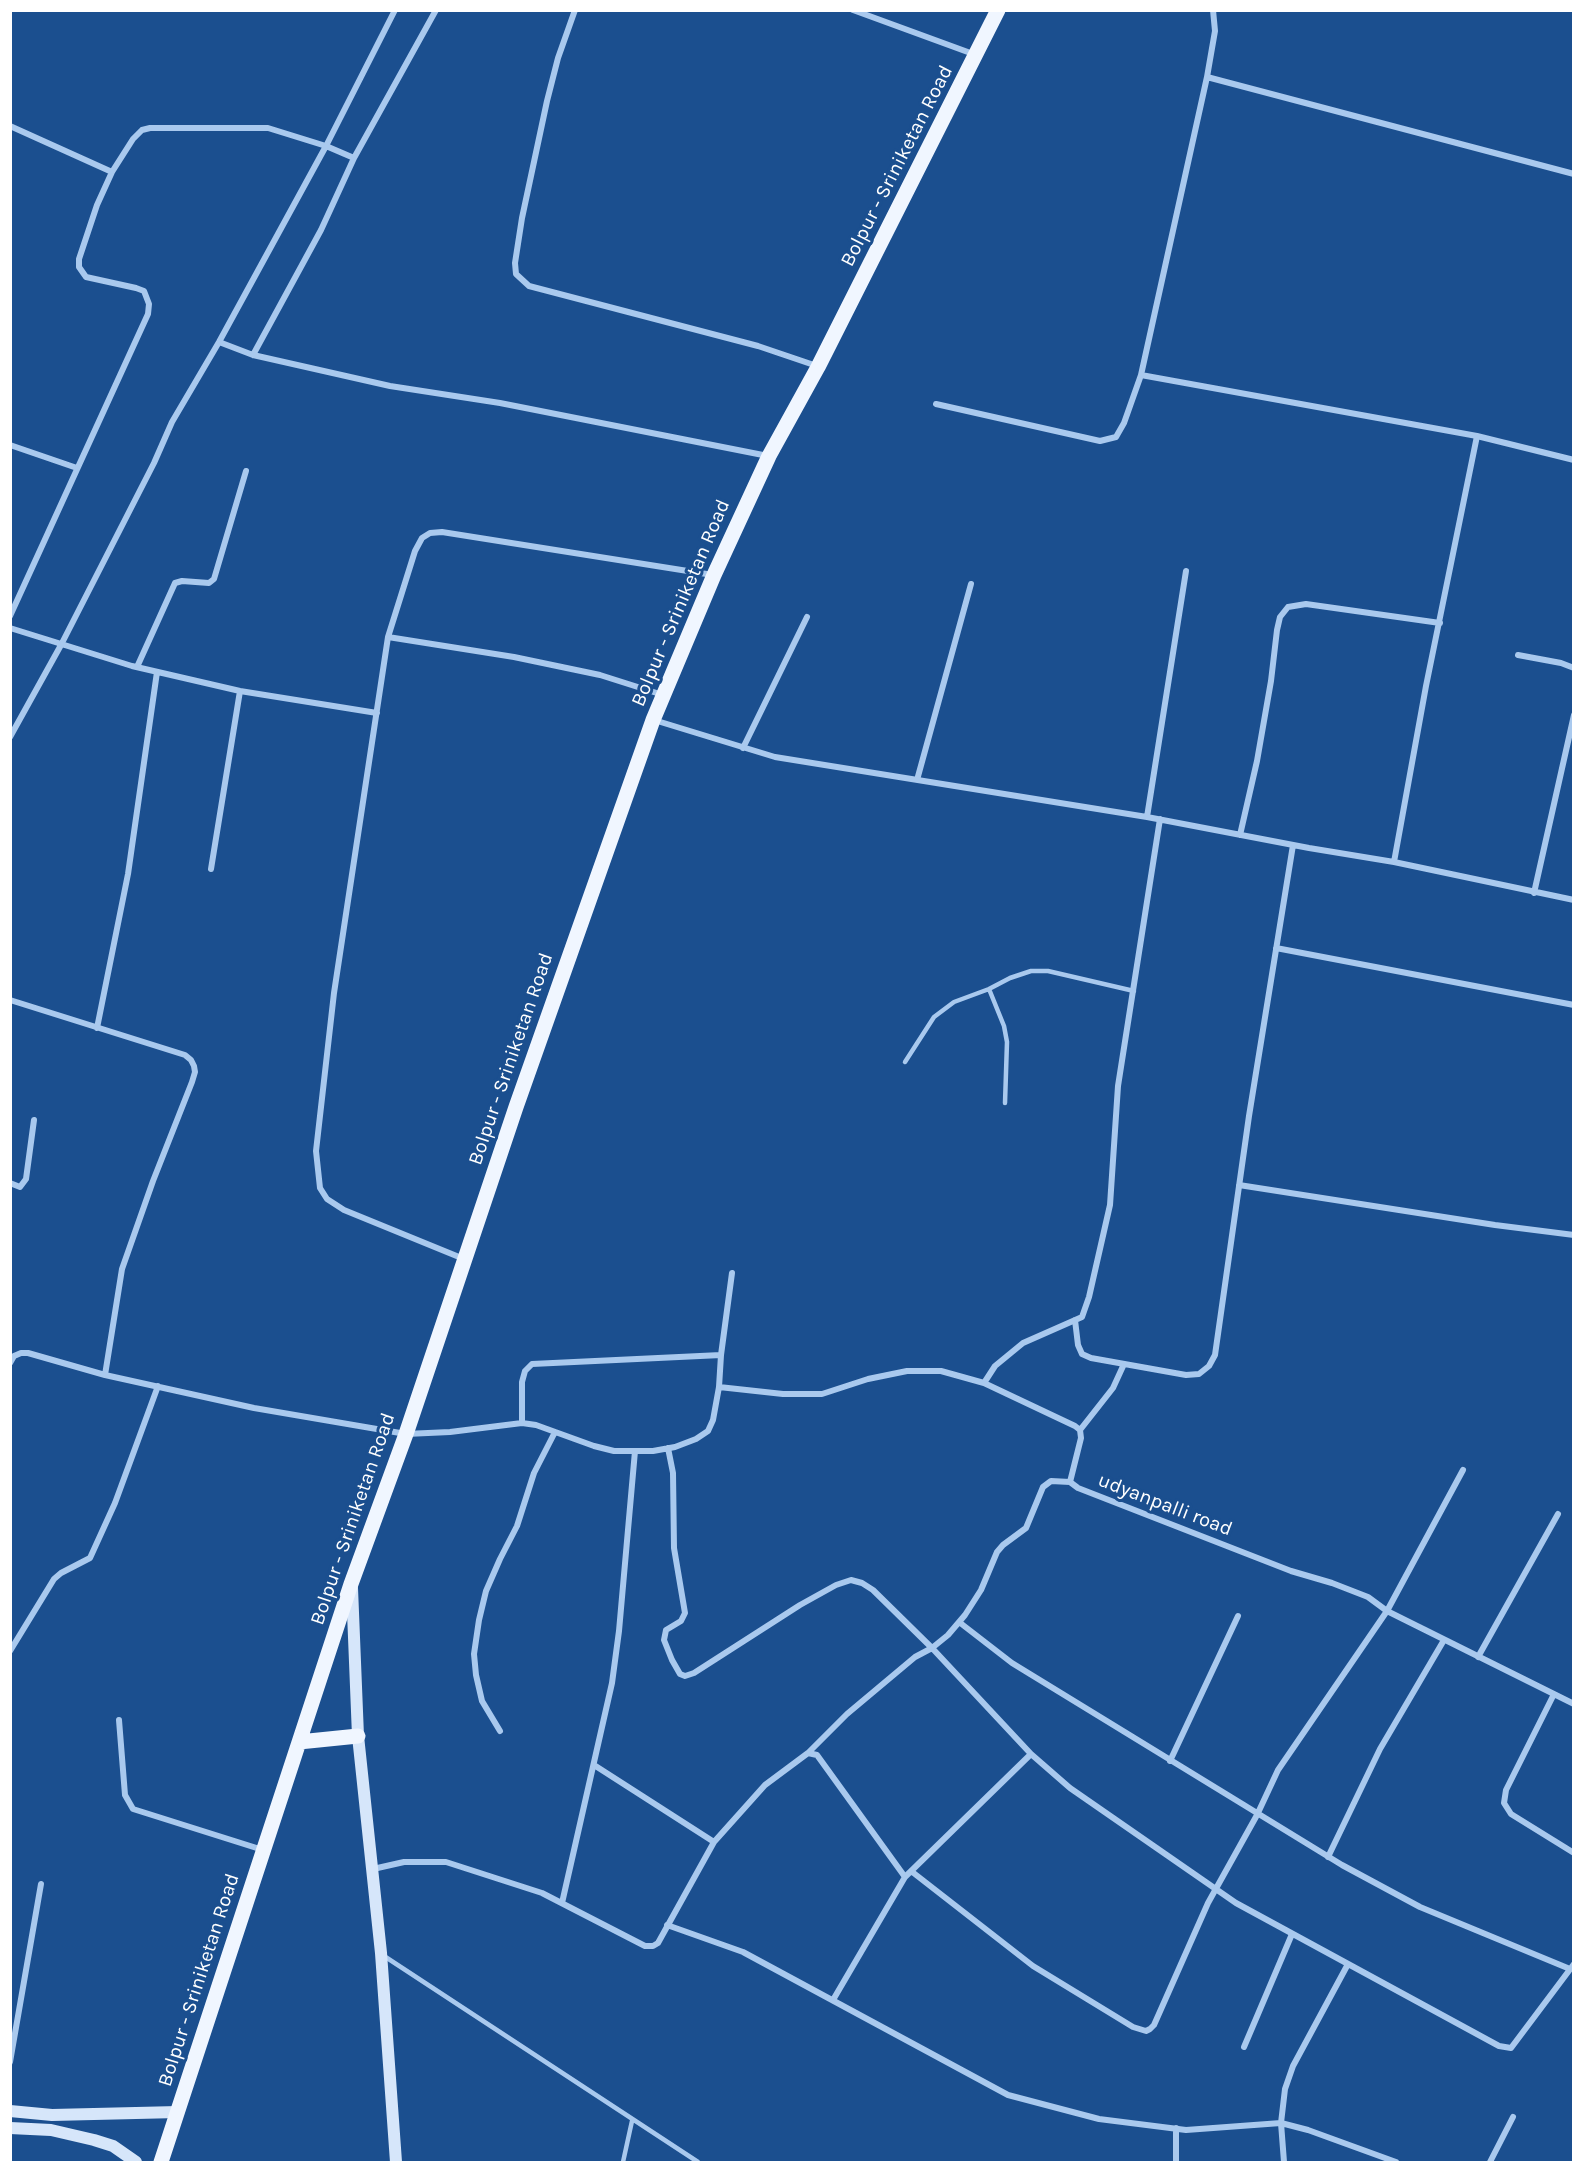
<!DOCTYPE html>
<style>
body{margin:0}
#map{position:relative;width:1584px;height:2173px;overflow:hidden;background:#1b4f8f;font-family:Karla,sans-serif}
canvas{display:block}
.frame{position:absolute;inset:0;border:12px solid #fff;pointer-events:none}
</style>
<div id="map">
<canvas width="1584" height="2173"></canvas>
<div class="frame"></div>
</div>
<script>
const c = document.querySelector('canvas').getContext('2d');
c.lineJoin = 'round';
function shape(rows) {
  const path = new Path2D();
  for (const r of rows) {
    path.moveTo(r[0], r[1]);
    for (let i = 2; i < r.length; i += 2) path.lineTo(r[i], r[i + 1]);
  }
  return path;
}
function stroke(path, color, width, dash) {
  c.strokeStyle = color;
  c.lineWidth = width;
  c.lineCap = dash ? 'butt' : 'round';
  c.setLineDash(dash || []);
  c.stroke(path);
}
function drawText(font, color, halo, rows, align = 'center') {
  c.font = font + ' Karla,sans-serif';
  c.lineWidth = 6;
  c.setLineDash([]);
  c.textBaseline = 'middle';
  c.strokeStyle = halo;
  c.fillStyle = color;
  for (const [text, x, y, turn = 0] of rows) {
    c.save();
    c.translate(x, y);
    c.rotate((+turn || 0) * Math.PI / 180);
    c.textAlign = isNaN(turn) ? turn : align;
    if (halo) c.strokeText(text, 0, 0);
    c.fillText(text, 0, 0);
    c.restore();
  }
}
stroke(shape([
 [989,989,1004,1026,1007,1042,1005,1103],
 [905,1062,934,1017,954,1002,989,989,1010,978,1031,971,1048,971,1134,991],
 [384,1956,698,2162],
 [623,2162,632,2121]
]), '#a9c9ee', 4.5);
stroke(shape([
 [575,10,558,58,547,101,522,218,515,263,516,274,529,286,758,346,817,366],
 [853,10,976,55],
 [1213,10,1215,31,1207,77,1574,174],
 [1207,77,1141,375,1477,436,1574,460],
 [10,126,112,172],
 [219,342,253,355,390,386,500,403,768,456],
 [253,355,321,230,354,158,436,10],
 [936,404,1100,441,1116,437,1124,423,1141,375],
 [10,445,77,468],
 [10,616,148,314,149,304,144,291,136,288,86,277,79,267,79,259,97,205,112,172,133,139,142,130,150,128,268,128,326,146,354,158],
 [10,628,132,666,240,691,377,713],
 [388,637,514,657,600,675,663,695],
 [1518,655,1561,663,1574,668],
 [137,667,175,583,182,581,209,583,214,579,246,471],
 [654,720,775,757,1147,817,1309,848,1394,862,1574,900],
 [10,737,61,645,154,463,172,422,219,342,326,146,395,10],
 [743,748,807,617],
 [917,780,971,584],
 [1147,817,1186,571],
 [1240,835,1257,761,1271,681,1277,630,1280,617,1288,607,1306,604,1440,623],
 [1394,862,1426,686,1477,436],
 [211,869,240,691],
 [1534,893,1574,715],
 [1276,948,1574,1005],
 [10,1000,185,1055,191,1060,194,1066,195,1072,192,1082,153,1181,122,1269,105,1375],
 [97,1028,128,874,157,672],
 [10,1183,20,1187,26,1179,34,1120],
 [1239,1185,1495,1225,1574,1235],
 [464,1259,344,1210,327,1199,320,1188,316,1151,334,993,388,637,415,551,422,538,430,533,442,532,713,575],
 [1075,1320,1078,1345,1082,1354,1091,1358,1186,1375,1199,1374,1209,1366,1215,1355,1249,1116,1293,845],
 [10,1363,14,1356,21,1353,28,1353,105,1375,254,1408,406,1434,450,1432,522,1423,536,1425,594,1446,614,1451,653,1451,675,1447,696,1439,708,1431,713,1420,719,1387,783,1394,822,1394,868,1379,907,1371,941,1371,984,1383,1075,1426,1080,1430,1081,1438,1070,1482,1078,1488,1291,1571,1332,1583,1368,1597,1387,1611,1574,1704],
 [984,1383,995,1366,1023,1343,1082,1317,1089,1297,1110,1205,1118,1086,1160,819],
 [719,1387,721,1355,732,1273],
 [522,1423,522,1382,525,1371,532,1364,721,1355],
 [1080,1430,1113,1388,1124,1364],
 [668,1448,673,1473,674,1548,685,1613,681,1621,666,1630,664,1640,672,1660,680,1674,685,1676,694,1673,800,1605,836,1585,851,1580,862,1583,873,1590,932,1648,1031,1754],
 [959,1622,1012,1663,1342,1865,1420,1907,1570,1969],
 [10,1651,54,1579,61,1573,90,1558,115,1503,158,1386],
 [1478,1657,1558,1514],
 [1554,1694,1506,1790,1504,1803,1511,1814,1574,1853],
 [119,1720,125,1795,133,1809,263,1850],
 [500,1731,482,1701,476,1675,474,1654,479,1620,486,1591,500,1559,517,1526,534,1473,555,1432],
 [808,1753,847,1714,915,1657,932,1648,948,1635,965,1615,981,1590,997,1552,1003,1545,1026,1528,1043,1487,1051,1481,1070,1482],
 [1170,1761,1238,1616],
 [594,1765,714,1842],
 [1328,1857,1380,1749,1444,1640],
 [373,1869,404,1862,446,1862,542,1893,645,1946,653,1946,658,1943,714,1842,765,1785,808,1753,817,1755,905,1877,1031,1754,1070,1788,1236,1903,1499,2046,1511,2048,1574,1964],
 [911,1871,1033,1966,1133,2027,1146,2031,1150,2029,1154,2025,1208,1903,1257,1815,1278,1770,1387,1611,1463,1470],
 [562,1903,612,1683,619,1631,635,1451],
 [667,1925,743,1952,1008,2095,1099,2119,1186,2130,1281,2123,1308,2130,1396,2162],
 [833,2000,905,1877],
 [1244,2047,1292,1934],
 [10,2062,41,1884],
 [1176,2128,1176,2162],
 [1284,2162,1281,2123,1285,2089,1293,2066,1348,1964],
 [1490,2162,1513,2117]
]), '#a9c9ee', 6);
stroke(shape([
 [352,1588,358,1736,381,1953,396,2162],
 [10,2111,52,2115,178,2112],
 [10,2128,51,2130,94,2140,113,2146,136,2162]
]), '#d6e6fa', 12);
stroke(shape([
 [299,1742,358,1736],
 [161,2162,351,1584,406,1434,516,1107,653,720,714,575,769,456,818,367,998,10]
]), '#f0f6ff', 15);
drawText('20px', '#fff', '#1b4f8f', [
 ["Bolpur - Sriniketan Road",897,166,-63],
 ["Bolpur - Sriniketan Road",681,603,-67],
 ["Bolpur - Sriniketan Road",511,1059,-71],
 ["udyanpalli road",1165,1505,21],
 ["Bolpur - Sriniketan Road",353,1519,-71],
 ["Bolpur - Sriniketan Road",199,1980,-72]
]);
</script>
